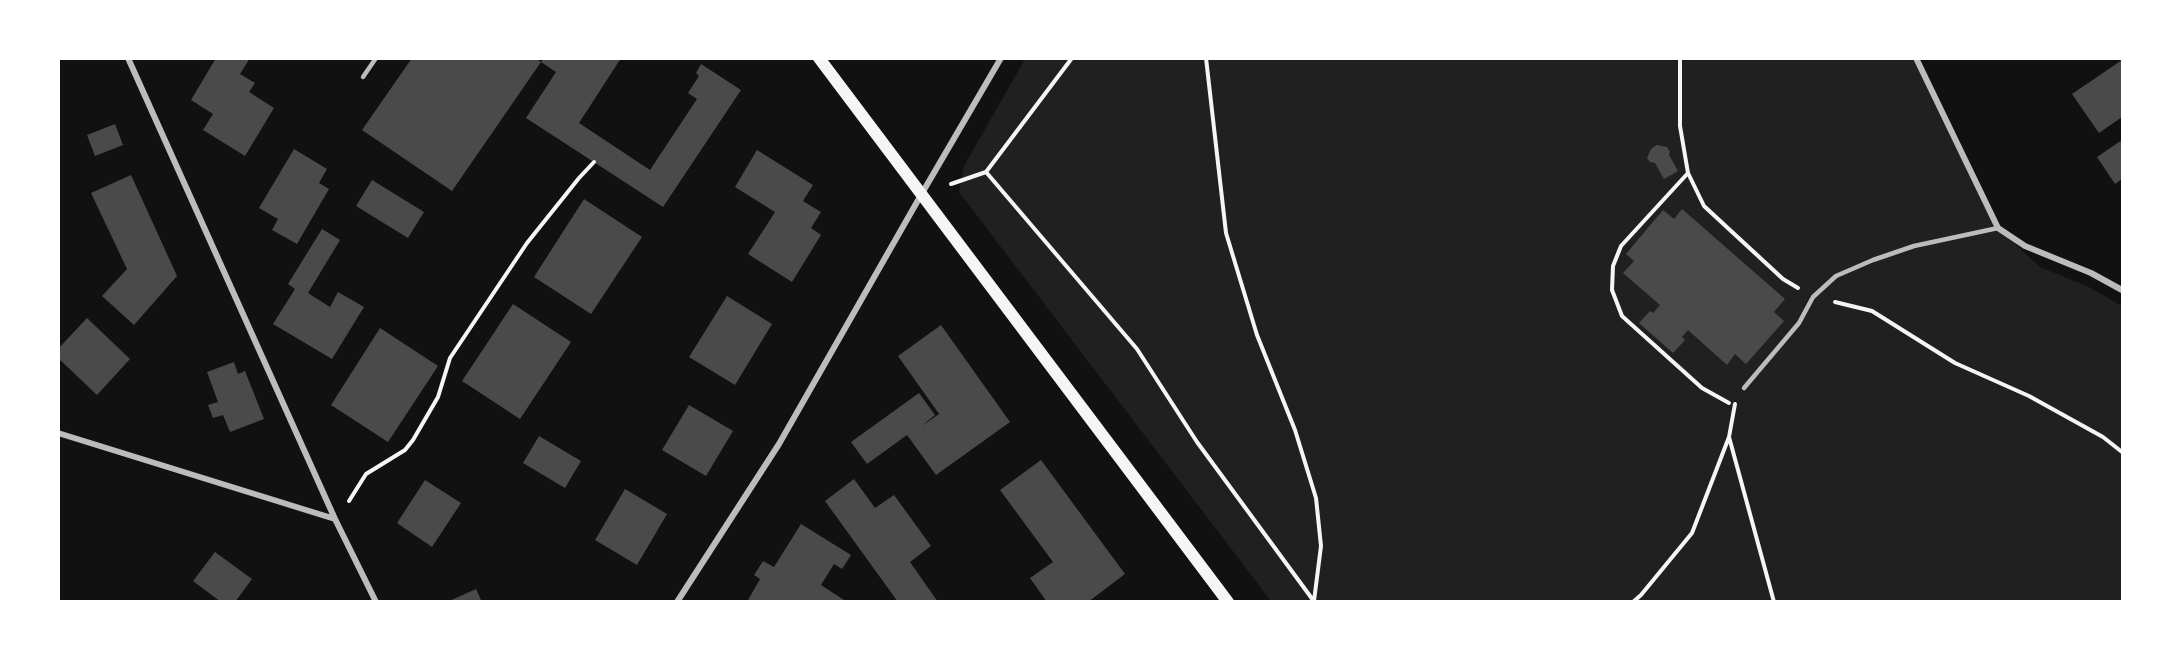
<!DOCTYPE html>
<style>
body{margin:0}
#map{position:relative;width:2181px;height:660px;overflow:hidden;background:#111;font-family:Karla,sans-serif}
canvas{display:block}
.frame{position:absolute;inset:0;border:60px solid #fff;pointer-events:none}
</style>
<div id="map">
<canvas width="2181" height="660"></canvas>
<div class="frame"></div>
</div>
<script>
const c = document.querySelector('canvas').getContext('2d');
c.lineJoin = 'round';
function fillPath(path, color) {
  c.fillStyle = color;
  c.fill(path, 'evenodd');
}
function shape(rows) {
  const path = new Path2D();
  for (const r of rows) {
    path.moveTo(r[0], r[1]);
    for (let i = 2; i < r.length; i += 2) path.lineTo(r[i], r[i + 1]);
  }
  return path;
}
function stroke(path, color, width, dash) {
  c.strokeStyle = color;
  c.lineWidth = width;
  c.lineCap = dash ? 'butt' : 'round';
  c.setLineDash(dash || []);
  c.stroke(path);
}
fillPath(shape([
 [1025,59,1916,59,1998,228,2040,267,2089,287,2122,306,2122,601,1271,601,959,192,964,166]
]), '#202020');
fillPath(shape([
 [216,58,250,58,240,74,255,83,249,92,274,108,245,156,203,130,213,114,191,100],
 [412,58,535,58,541,62,452,191,362,130],
 [544,58,621,58,579,123,650,170,697,99,688,93,699,76,696,73,701,64,741,90,663,207,526,118,556,72,541,62],
 [2122,60,2122,117,2099,133,2072,94],
 [115,124,123,145,95,156,87,135],
 [2122,140,2122,179,2115,184,2097,157],
 [1657,145,1667,147,1670,152,1669,155,1678,171,1664,179,1655,163,1650,162,1647,158,1651,149],
 [294,149,327,169,319,183,329,189,297,244,272,230,278,219,259,208],
 [757,150,813,185,803,201,821,212,811,228,821,235,792,282,748,254,775,212,735,187],
 [131,175,177,276,134,325,102,296,127,269,91,193],
 [372,180,424,212,408,238,356,206],
 [584,199,642,237,591,314,534,277],
 [1682,209,1785,299,1774,312,1784,321,1746,364,1735,354,1727,365,1688,330,1682,337,1685,340,1673,353,1639,323,1650,311,1653,313,1660,305,1623,273,1634,261,1626,254,1663,210,1674,219],
 [322,229,340,240,308,293,330,307,338,292,364,307,332,359,273,324,295,289,288,284],
 [727,296,772,324,735,385,689,357],
 [513,304,571,342,520,419,462,381],
 [87,318,130,359,97,395,58,358,58,349],
 [941,325,1010,422,936,475,907,435,867,464,851,442,919,393,935,415,922,426,939,414,898,356],
 [380,328,438,366,388,442,331,405],
 [234,362,238,374,245,371,264,419,230,432,223,415,213,418,208,405,218,402,207,372],
 [689,405,733,431,706,476,662,450],
 [539,436,581,461,565,488,523,463],
 [1041,460,1125,574,1088,602,1047,602,1030,578,1053,562,1000,490],
 [854,479,875,508,894,495,931,546,910,562,938,602,898,602,825,501],
 [425,480,461,503,432,547,397,523],
 [625,489,667,514,637,565,595,540],
 [801,524,851,555,842,569,834,564,821,585,847,602,747,602,760,579,754,575,763,561,774,567],
 [215,552,252,579,235,602,221,602,193,581],
 [476,589,482,602,447,602]
]), '#4a4a4a');
stroke(shape([
 [1206,58,1226,233,1257,335,1295,430,1316,498,1321,546,1314,601],
 [1680,58,1680,126,1688,173,1704,206,1783,279,1798,288],
 [986,172,1137,349,1197,442,1313,600],
 [1688,173,1621,246,1613,266,1612,290,1622,316,1702,388,1729,403],
 [951,184,986,172,1072,58],
 [1835,302,1872,311,1955,363,2029,396,2103,437,2122,452],
 [1729,437,1774,602],
 [349,501,366,474,405,450,413,440,438,397,450,358,527,243,579,178,594,162],
 [1633,602,1641,595,1692,533,1729,437,1735,404]
]), '#f5f5f5', 4);
stroke(shape([
 [363,77,376,58],
 [1744,388,1799,323,1813,297,1836,276,1873,260,1914,246,1998,228]
]), '#bcbcbc', 4.5);
stroke(shape([
 [128,58,335,519],
 [1916,58,1998,228,2025,246,2091,273,2122,290],
 [58,433,335,519,376,602],
 [677,602,779,444,921,195,1001,58]
]), '#bcbcbc', 6);
stroke(shape([
 [819,58,1228,602]
]), '#f5f5f5', 12);
</script>
